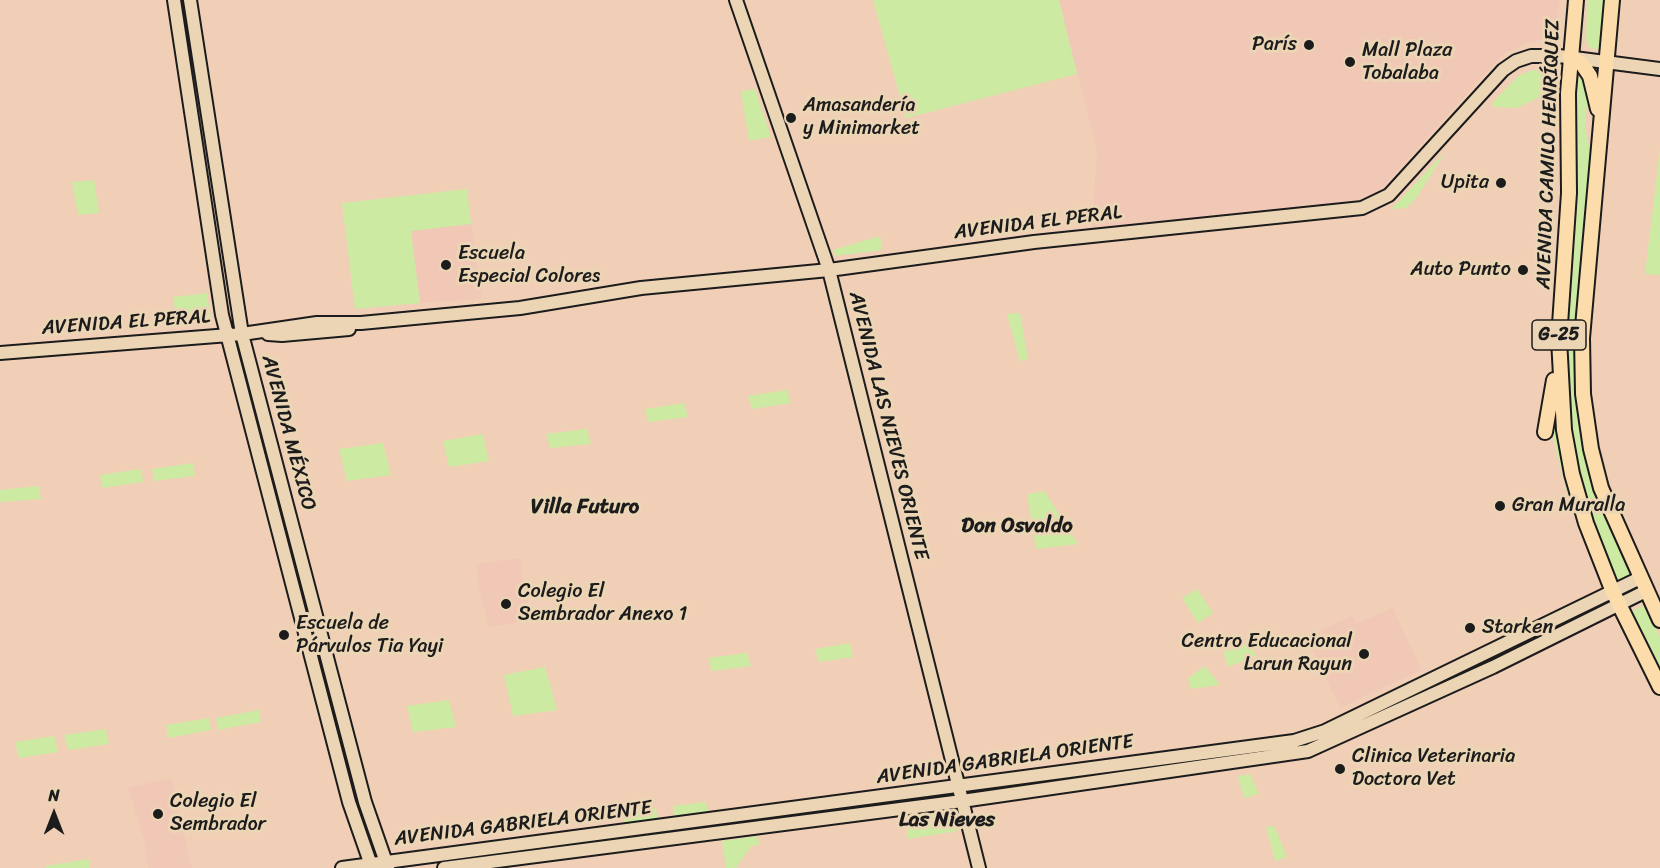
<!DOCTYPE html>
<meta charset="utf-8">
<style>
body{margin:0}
#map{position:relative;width:1660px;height:868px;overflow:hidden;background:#f1cfb7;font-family:Sriracha,sans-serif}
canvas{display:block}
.north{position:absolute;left:24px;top:784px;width:60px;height:60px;-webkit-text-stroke:4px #ecd5b5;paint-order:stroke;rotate:0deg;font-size:16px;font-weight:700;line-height:24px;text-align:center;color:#1c1c1c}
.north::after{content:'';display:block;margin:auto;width:21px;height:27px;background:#1c1c1c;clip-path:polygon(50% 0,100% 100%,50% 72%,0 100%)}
</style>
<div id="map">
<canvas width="1660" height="868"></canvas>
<div class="north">N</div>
</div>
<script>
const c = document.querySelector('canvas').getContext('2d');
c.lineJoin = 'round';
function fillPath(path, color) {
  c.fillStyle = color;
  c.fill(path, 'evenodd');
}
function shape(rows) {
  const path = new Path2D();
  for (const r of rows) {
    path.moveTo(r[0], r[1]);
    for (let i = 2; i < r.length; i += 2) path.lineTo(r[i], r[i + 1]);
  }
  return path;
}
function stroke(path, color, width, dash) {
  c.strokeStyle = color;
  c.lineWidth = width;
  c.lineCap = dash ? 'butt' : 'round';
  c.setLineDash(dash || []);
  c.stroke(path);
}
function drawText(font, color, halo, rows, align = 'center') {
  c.font = font + ' Sriracha,sans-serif';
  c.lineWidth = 6;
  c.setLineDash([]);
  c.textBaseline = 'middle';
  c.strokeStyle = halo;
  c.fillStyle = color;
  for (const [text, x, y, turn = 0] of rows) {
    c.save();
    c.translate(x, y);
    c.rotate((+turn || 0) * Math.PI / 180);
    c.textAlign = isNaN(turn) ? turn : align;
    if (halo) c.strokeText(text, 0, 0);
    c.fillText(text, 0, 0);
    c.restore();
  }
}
fillPath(shape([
 [1059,0,1560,0,1554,38,1528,43,1504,53,1378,192,1356,200,1092,229,1097,150],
 [471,224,482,299,420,303,411,230],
 [520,558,522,580,533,620,489,627,479,589,477,564],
 [1393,608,1421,670,1340,708,1307,637,1352,616,1357,624],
 [171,778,192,868,148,868,144,840,128,788]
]), '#f1c7b6');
fillPath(shape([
 [873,0,1059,0,1077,74,906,118],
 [1587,0,1604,0,1600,46,1596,50,1589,47,1586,40],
 [1532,70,1553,71,1550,92,1517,108,1493,107,1492,103,1518,76],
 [1583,77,1588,92,1585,126,1592,160,1581,418,1633,574,1616,582,1585,505,1573,453,1567,392,1565,346,1576,182,1573,133,1575,79],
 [755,89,771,137,749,141,741,91],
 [1660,149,1660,275,1645,274],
 [1446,151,1417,197,1406,208,1391,209],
 [94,180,99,213,78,215,72,182],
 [467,189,471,224,411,231,420,303,355,309,342,203],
 [880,236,882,250,835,256,833,250],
 [207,293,211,320,177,324,173,297],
 [1020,313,1028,359,1020,361,1007,314],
 [787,390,791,403,752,409,748,396],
 [1557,402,1577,512,1567,492,1550,426],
 [684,403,688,417,648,422,645,409],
 [587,429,591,444,550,448,546,434],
 [483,434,489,461,449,467,443,441],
 [383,443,391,475,347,481,339,449],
 [193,463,195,476,154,481,152,469],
 [141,469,143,482,102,488,100,475],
 [39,486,41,499,0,502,0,490],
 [1045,491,1045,492,1078,544,1036,549,1027,494],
 [1197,589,1213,613,1198,623,1182,598],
 [1645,605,1660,637,1660,671,1629,612],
 [1250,642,1256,656,1228,667,1223,652],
 [850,643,853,657,819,662,815,649],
 [747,653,751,666,712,671,708,658],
 [1205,666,1220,685,1191,689,1188,678],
 [545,667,557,710,513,716,504,675],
 [449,700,456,727,413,732,407,706],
 [259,710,261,722,218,730,216,718],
 [209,718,211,730,168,738,166,725],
 [106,729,109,744,68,750,64,735],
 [54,736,58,752,19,758,15,742],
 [1250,774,1259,794,1244,798,1238,776],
 [706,802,708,815,674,819,673,806],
 [656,808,658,821,625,825,623,813],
 [949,811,954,813,957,831,908,839,906,818],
 [1274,826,1287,857,1275,861,1266,827],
 [758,836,759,845,751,846,736,868,726,868,722,841],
 [89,859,90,868,45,868,45,866]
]), '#cceaa1');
const secondary = shape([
 [174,0,222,315,349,802,372,868],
 [190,0,242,334,365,802,388,868],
 [736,0,829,270,979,868],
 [268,334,282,335,349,329],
 [0,353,242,334,317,323,361,323,520,308,641,288,829,270,1034,242,1362,208,1389,195,1503,70,1516,61,1531,56,1559,56,1660,69],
 [342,868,1294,741,1325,731,1640,578],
 [444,868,962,801,1308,751,1493,667,1646,591]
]);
const primary = shape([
 [1576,0,1568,93,1569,193,1559,339,1564,430,1572,474,1586,523,1613,592,1660,687],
 [1612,0,1582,338,1583,394,1591,449,1601,488,1660,620],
 [1570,57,1582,64,1590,76,1598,109],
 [1545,432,1554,380]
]);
stroke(secondary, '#1c1c1c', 16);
stroke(primary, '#1c1c1c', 18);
stroke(secondary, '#ecd5b5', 12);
stroke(primary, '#fddcac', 14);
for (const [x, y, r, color] of [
 [1309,45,6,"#1c1c1c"],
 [1350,62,6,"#1c1c1c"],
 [791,118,6,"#1c1c1c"],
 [1501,183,6,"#1c1c1c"],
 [446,265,6,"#1c1c1c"],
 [1523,270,6,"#1c1c1c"],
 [1500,506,6,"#1c1c1c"],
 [506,604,6,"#1c1c1c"],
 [1470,628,6,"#1c1c1c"],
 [284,635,6,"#1c1c1c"],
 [1364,654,6,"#1c1c1c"],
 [1340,769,6,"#1c1c1c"],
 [158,814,6,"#1c1c1c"]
]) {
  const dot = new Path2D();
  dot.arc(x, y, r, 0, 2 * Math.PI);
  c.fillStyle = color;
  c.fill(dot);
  stroke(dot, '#ecd5b5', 2);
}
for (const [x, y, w] of [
 [1559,335,54]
]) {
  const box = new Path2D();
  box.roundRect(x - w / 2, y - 15, w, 30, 4.5);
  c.fillStyle = '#ecd5b5';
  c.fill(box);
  stroke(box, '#1c1c1c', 1.5);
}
drawText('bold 18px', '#1c1c1c', null, [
 ["G-25",1559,335]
]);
drawText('20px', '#1c1c1c', '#ecd5b5', [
 ["París",1297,45,"right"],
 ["Mall Plaza",1362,51],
 ["Tobalaba",1362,74],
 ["Amasandería",803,106],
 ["y Minimarket",803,129],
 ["Upita",1489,183,"right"],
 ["Escuela",458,254],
 ["Especial Colores",458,277],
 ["Auto Punto",1511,270,"right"],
 ["Gran Muralla",1512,506],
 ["Colegio El",518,592],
 ["Sembrador Anexo 1",518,615],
 ["Escuela de",296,624],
 ["Párvulos Tia Yayi",296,647],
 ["Starken",1482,628],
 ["Centro Educacional",1352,642,"right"],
 ["Larun Rayun",1352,665,"right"],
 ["Clinica Veterinaria",1352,757],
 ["Doctora Vet",1352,780],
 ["Colegio El",170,802],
 ["Sembrador",170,825]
], 'left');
drawText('20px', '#1c1c1c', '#ecd5b5', [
 ["AVENIDA CAMILO HENRÍQUEZ",1549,154,-88],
 ["AVENIDA EL PERAL",1038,223,-7],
 ["AVENIDA EL PERAL",126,323,-4],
 ["AVENIDA LAS NIEVES ORIENTE",888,426,76],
 ["AVENIDA MÉXICO",288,433,75],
 ["AVENIDA GABRIELA ORIENTE",1005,760,-8],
 ["AVENIDA GABRIELA ORIENTE",523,824,-7]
]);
drawText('bold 21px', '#1c1c1c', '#ecd5b5', [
 ["Villa Futuro",585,508],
 ["Don Osvaldo",1017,527],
 ["Las Nieves",947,821]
]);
</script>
